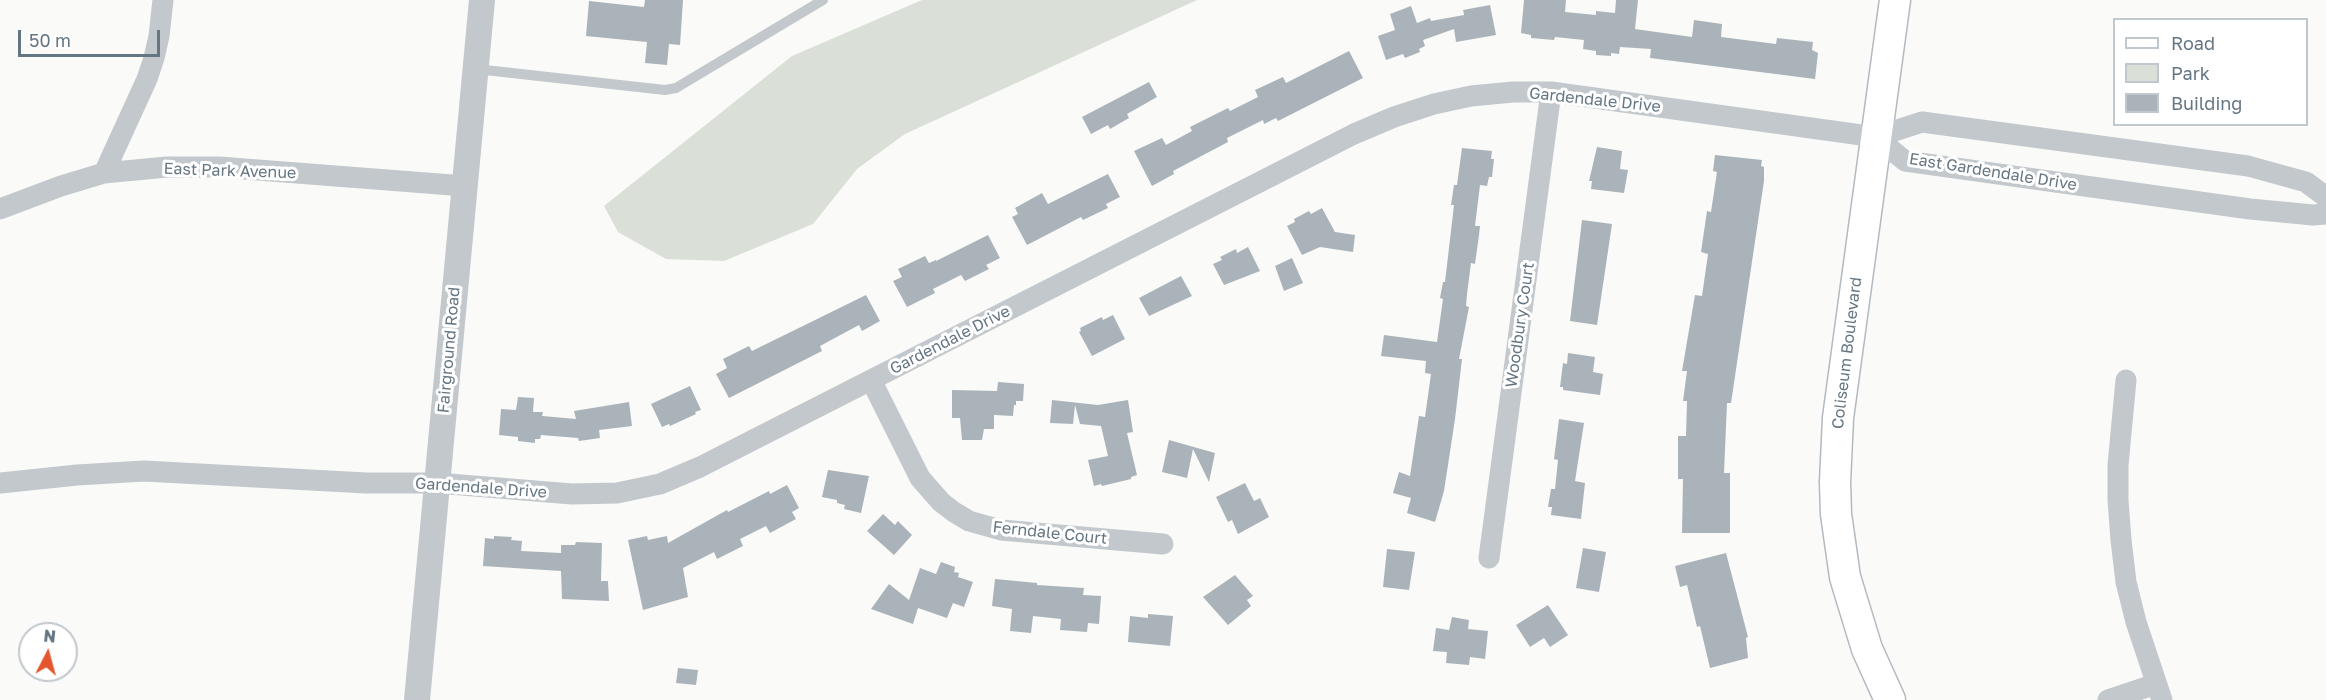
<!DOCTYPE html>
<style>
body{margin:0}
#map{position:relative;width:2326px;height:700px;overflow:hidden;background:#fafaf8;font-family:"Golos Text",sans-serif}
canvas{display:block}
.legend{position:absolute;left:2113px;top:18px;width:195px;height:108px;box-sizing:border-box;background:#fff;border:2px solid #c1c8cd;margin:0;padding:8px 10px;list-style:none;font-size:18px;color:#657683}
.legend li{display:flex;align-items:center;gap:12px;height:30px}
.legend b{width:30px;border:2px solid #c1c8cd}
.north{position:absolute;left:18px;top:622px;width:60px;height:60px;box-sizing:border-box;background:#fff;border:2px solid #c1c8cd;border-radius:50%;rotate:6deg;font-size:16px;font-weight:700;line-height:24px;text-align:center;color:#657683}
.north::after{content:'';display:block;margin:auto;width:21px;height:27px;background:#e4572e;clip-path:polygon(50% 0,100% 100%,50% 72%,0 100%)}
.scale{position:absolute;left:18px;top:30px;width:142px;height:27px;box-sizing:border-box;border:3px solid #657683;border-top:0;padding-left:8px;font-size:18px;line-height:21px;white-space:nowrap;color:#657683;-webkit-text-stroke:4px #fff;paint-order:stroke}
</style>
<div id="map">
<canvas width="2326" height="700"></canvas>
<ul class="legend">
<li><b style="height:8px;background:#fff"></b>Road</li>
<li><b style="height:16px;background:#dadfd7"></b>Park</li>
<li><b style="height:16px;background:#aab3b9"></b>Building</li>
</ul>
<div class="north">N</div>
<div class="scale">50 m</div>
</div>
<script>
const c = document.querySelector('canvas').getContext('2d');
c.lineJoin = 'round';
function fillPath(path, color) {
  c.fillStyle = color;
  c.fill(path, 'evenodd');
}
function shape(rows) {
  const path = new Path2D();
  for (const r of rows) {
    path.moveTo(r[0], r[1]);
    for (let i = 2; i < r.length; i += 2) path.lineTo(r[i], r[i + 1]);
  }
  return path;
}
function stroke(path, color, width, dash) {
  c.strokeStyle = color;
  c.lineWidth = width;
  c.lineCap = dash ? 'butt' : 'round';
  c.setLineDash(dash || []);
  c.stroke(path);
}
function drawText(font, color, halo, rows, align = 'center') {
  c.font = font + ' "Golos Text",sans-serif';
  c.lineWidth = 6;
  c.setLineDash([]);
  c.textBaseline = 'middle';
  c.strokeStyle = halo;
  c.fillStyle = color;
  for (const [text, x, y, turn = 0] of rows) {
    c.save();
    c.translate(x, y);
    c.rotate((+turn || 0) * Math.PI / 180);
    c.textAlign = isNaN(turn) ? turn : align;
    if (halo) c.strokeText(text, 0, 0);
    c.fillText(text, 0, 0);
    c.restore();
  }
}
fillPath(shape([
 [922,0,1197,0,905,134,857,169,813,224,724,261,666,259,618,232,604,206,792,56]
]), '#dadfd7');
fillPath(shape([
 [645,0,683,0,680,45,669,44,667,65,645,63,647,42,586,36,589,1,644,7],
 [1524,0,1566,0,1565,12,1596,15,1596,11,1615,13,1616,0,1638,0,1635,29,1692,37,1694,20,1722,24,1721,37,1776,44,1777,38,1813,42,1812,50,1818,53,1815,79,1650,58,1651,49,1620,47,1619,54,1611,53,1611,56,1596,55,1596,51,1583,49,1584,40,1555,37,1554,40,1531,38,1531,35,1521,33],
 [1490,5,1496,35,1456,42,1454,29,1423,40,1425,46,1419,49,1420,52,1405,58,1403,54,1386,60,1378,36,1395,30,1390,14,1411,6,1417,23,1430,18,1431,21,1464,15,1463,10],
 [1349,51,1363,78,1278,121,1276,118,1264,124,1263,120,1227,138,1228,142,1173,171,1174,174,1152,186,1134,151,1162,138,1166,145,1192,131,1190,127,1228,108,1230,111,1258,97,1255,90,1283,77,1286,83],
 [1149,82,1157,97,1127,114,1129,118,1110,129,1108,125,1091,134,1082,117],
 [1597,147,1622,151,1620,169,1628,170,1624,193,1591,189,1592,181,1589,181],
 [1462,148,1492,151,1491,159,1494,159,1492,177,1489,177,1487,186,1480,185,1475,226,1480,226,1479,235,1475,264,1471,263,1467,294,1466,306,1469,307,1459,359,1462,359,1455,419,1444,491,1435,522,1407,513,1411,498,1393,493,1399,472,1410,476,1419,416,1425,417,1431,374,1425,373,1426,361,1381,356,1384,335,1437,342,1443,299,1440,298,1443,282,1445,282,1454,205,1451,205,1454,185,1457,185],
 [1715,155,1762,160,1761,166,1764,167,1764,181,1731,403,1727,403,1724,473,1730,473,1730,533,1682,533,1683,479,1678,479,1678,436,1686,436,1687,401,1683,401,1687,371,1682,371,1695,295,1702,296,1708,254,1701,252,1707,211,1711,212,1717,172,1713,171],
 [1108,174,1120,197,1106,204,1108,208,1083,220,1081,217,1027,245,1012,217,1018,214,1015,208,1042,193,1048,204],
 [1322,208,1335,232,1355,235,1353,252,1320,247,1302,255,1287,226,1295,222,1294,219,1309,211,1311,214],
 [1582,220,1612,224,1597,325,1570,321],
 [988,235,1000,258,986,265,989,269,965,281,961,275,933,289,935,293,907,307,893,281,902,277,898,269,925,256,929,263,936,260,936,261],
 [1248,247,1260,271,1224,285,1213,264,1222,260,1220,257,1236,249,1237,253],
 [1292,258,1303,283,1284,291,1275,266],
 [1181,276,1192,296,1149,316,1139,298],
 [866,295,880,321,862,331,859,325,820,346,822,351,729,398,716,374,727,368,723,359,749,346,752,351],
 [1113,315,1125,339,1092,356,1079,332,1081,331,1080,328,1102,317,1103,320],
 [1568,353,1595,357,1593,372,1603,374,1600,395,1563,390,1563,387,1560,387,1563,363,1567,364],
 [998,382,1024,384,1023,401,1016,401,1016,405,1014,405,1013,416,994,415,994,429,984,429,982,440,962,440,960,418,952,418,952,390,997,391],
 [690,386,701,410,695,412,696,414,670,426,669,424,662,427,651,404],
 [518,397,534,398,533,412,543,412,542,416,576,419,574,411,629,402,632,426,599,430,600,438,579,441,578,438,541,435,540,439,535,439,535,443,518,441,518,437,499,435,501,409,516,410],
 [1052,400,1098,405,1128,400,1133,432,1127,433,1137,475,1131,477,1131,479,1102,486,1101,484,1094,486,1088,460,1108,456,1101,426,1080,424,1075,405,1073,424,1050,423],
 [1559,419,1584,423,1575,481,1585,483,1581,519,1551,515,1552,507,1548,507,1551,489,1555,489,1558,460,1554,459],
 [1169,440,1215,453,1209,482,1193,449,1187,478,1162,472],
 [828,470,869,476,861,513,844,509,845,505,837,503,837,500,822,497],
 [1245,483,1254,501,1260,498,1269,517,1238,534,1232,520,1228,522,1216,497],
 [787,485,799,508,792,512,796,519,770,533,766,526,740,539,743,546,717,559,714,552,683,568,688,597,643,610,628,540,647,536,648,540,667,536,668,543,727,510,728,512,769,491,770,494],
 [883,514,895,525,898,521,912,535,894,555,867,531],
 [494,536,512,537,511,540,522,541,521,551,561,553,561,545,575,545,576,542,602,543,601,581,608,581,609,601,562,599,561,571,483,566,485,538,494,539],
 [1583,548,1606,552,1599,592,1576,588],
 [1387,549,1415,552,1409,590,1383,587],
 [1726,553,1748,637,1746,638,1748,658,1710,668,1700,626,1697,627,1687,585,1680,587,1675,566],
 [941,562,955,567,954,572,959,573,958,577,973,582,964,607,953,603,947,618,918,608,913,624,871,609,889,584,909,600,920,568,936,574],
 [1235,575,1253,596,1247,600,1251,606,1228,625,1203,597],
 [995,579,1037,583,1037,585,1084,588,1083,595,1101,596,1099,624,1088,623,1087,632,1060,630,1061,619,1033,616,1031,633,1010,631,1012,609,992,606],
 [1548,605,1568,635,1550,647,1544,638,1530,647,1516,625],
 [1148,614,1173,616,1170,646,1128,642,1130,616,1148,618],
 [1452,617,1469,620,1468,629,1488,631,1485,659,1470,657,1469,665,1446,663,1447,652,1433,651,1436,628,1449,630],
 [678,668,698,670,696,685,676,683]
]), '#aab3b9');
const secondary = shape([
 [1890,700,1867,649,1845,577,1836,514,1835,482,1838,418,1895,0]
]);
stroke(secondary, '#b3babf', 33);
stroke(shape([
 [476,69,665,90,676,88,823,0]
]), '#c3c8cc', 10);
stroke(shape([
 [1876,137,1905,161,2250,209,2313,215,2326,214],
 [104,173,147,79,154,58,159,36,163,0],
 [0,209,61,186,104,173,167,167,219,167,465,186],
 [871,380,920,478,941,502,954,512,969,521,1001,530,1163,544],
 [2126,380,2118,465,2118,500,2121,540,2126,582,2136,622,2162,700],
 [0,483,77,475,144,471,366,483,437,483,572,494,617,493,660,484,700,467,1354,134,1394,117,1434,104,1471,96,1513,92,1551,92,1876,137,1922,122,2248,166,2306,182,2326,197],
 [1489,558,1551,92],
 [2108,700,2156,684]
]), '#c3c8cc', 21);
stroke(shape([
 [417,700,482,0]
]), '#c3c8cc', 26);
stroke(secondary, '#fff', 30);
drawText('16px', '#657683', '#fff', [
 ["Gardendale Drive",1595,100,6],
 ["East Park Avenue",230,171,2],
 ["East Gardendale Drive",1993,172,9],
 ["Woodbury Court",1520,325,-82],
 ["Gardendale Drive",950,340,-27],
 ["Fairground Road",449,350,-85],
 ["Coliseum Boulevard",1847,353,-83],
 ["Gardendale Drive",481,488,4],
 ["Ferndale Court",1050,533,6]
]);
</script>
